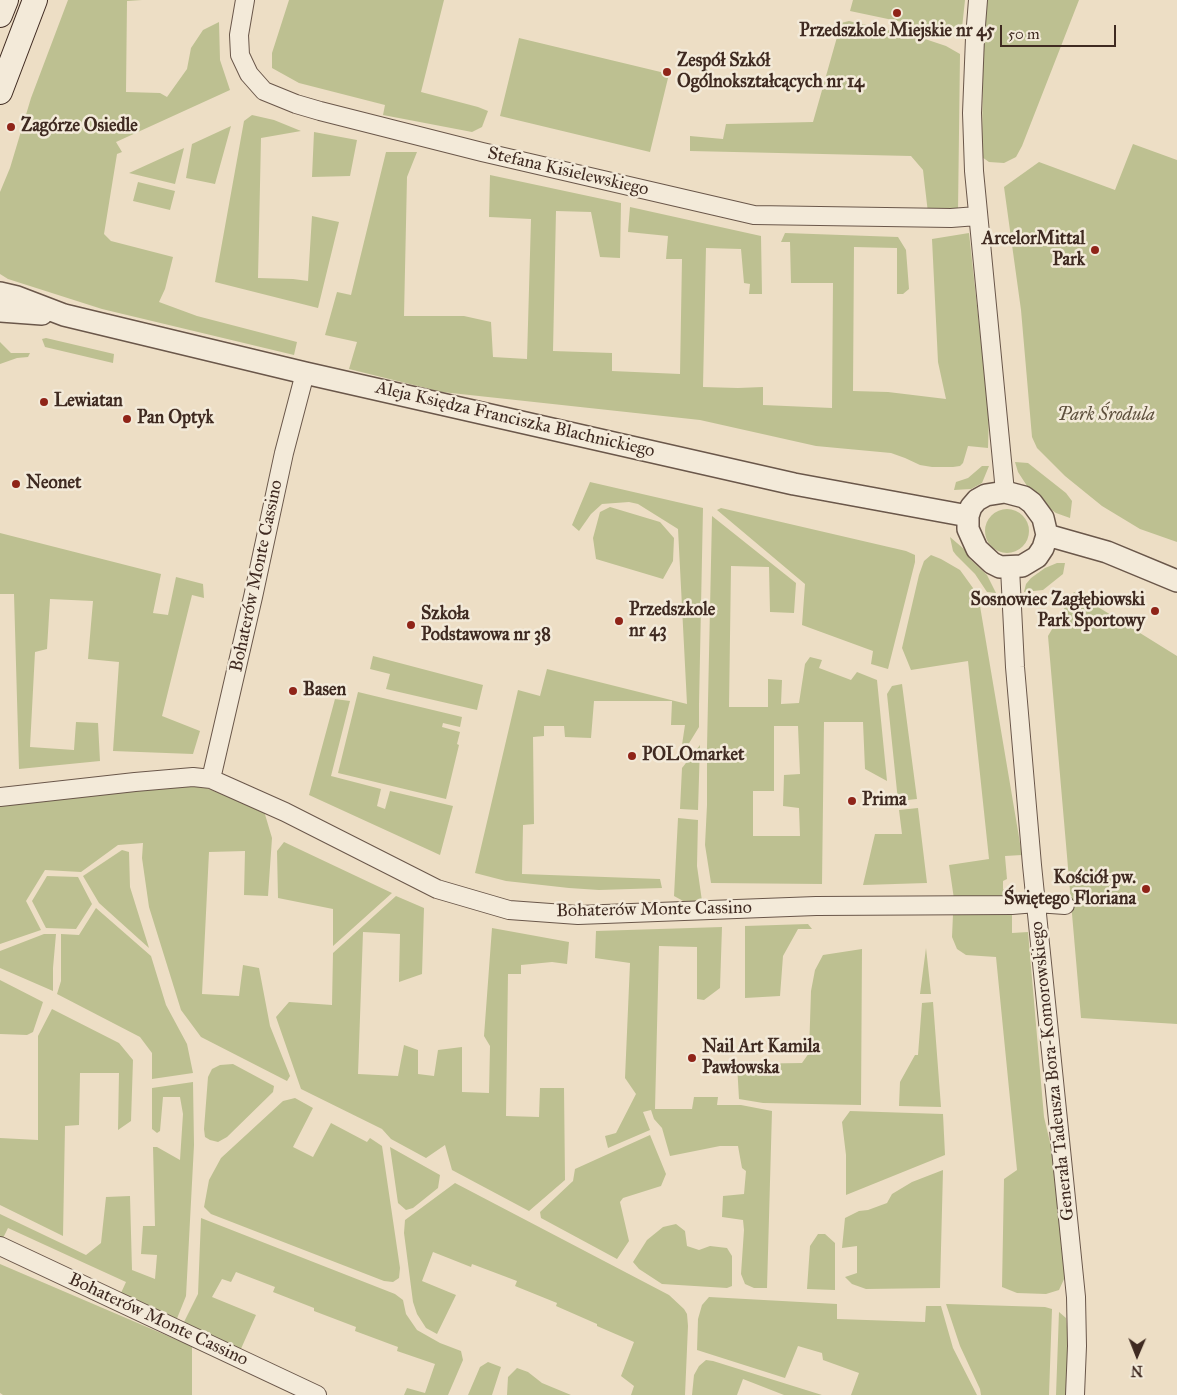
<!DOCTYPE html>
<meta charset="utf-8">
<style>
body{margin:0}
#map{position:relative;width:1177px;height:1395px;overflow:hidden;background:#eddec5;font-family:"IM FELL Great Primer",serif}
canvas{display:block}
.north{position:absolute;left:1112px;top:1330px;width:50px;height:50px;-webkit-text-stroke:4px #f3ead9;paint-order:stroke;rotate:181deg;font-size:14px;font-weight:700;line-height:20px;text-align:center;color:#3f2a21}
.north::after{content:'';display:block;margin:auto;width:18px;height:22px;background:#3f2a21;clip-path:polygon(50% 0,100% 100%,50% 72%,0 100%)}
.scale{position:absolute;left:1000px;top:25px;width:116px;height:22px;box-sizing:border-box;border:2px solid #3f2a21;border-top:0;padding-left:6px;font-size:15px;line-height:18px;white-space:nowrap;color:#3f2a21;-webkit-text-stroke:4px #f3ead9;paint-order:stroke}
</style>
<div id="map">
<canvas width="1177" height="1395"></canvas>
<div class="north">N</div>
<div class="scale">50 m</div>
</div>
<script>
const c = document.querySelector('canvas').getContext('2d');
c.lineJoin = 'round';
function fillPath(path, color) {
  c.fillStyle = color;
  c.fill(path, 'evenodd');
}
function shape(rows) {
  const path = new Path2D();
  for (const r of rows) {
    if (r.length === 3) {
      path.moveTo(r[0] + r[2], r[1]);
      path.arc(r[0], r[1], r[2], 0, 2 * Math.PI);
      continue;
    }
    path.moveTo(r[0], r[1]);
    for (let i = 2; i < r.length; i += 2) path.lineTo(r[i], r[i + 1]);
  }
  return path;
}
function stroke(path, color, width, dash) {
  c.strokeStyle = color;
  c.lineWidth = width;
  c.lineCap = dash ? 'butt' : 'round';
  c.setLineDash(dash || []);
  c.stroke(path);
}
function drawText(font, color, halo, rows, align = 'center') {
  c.font = font + ' "IM FELL Great Primer",serif';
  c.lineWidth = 5;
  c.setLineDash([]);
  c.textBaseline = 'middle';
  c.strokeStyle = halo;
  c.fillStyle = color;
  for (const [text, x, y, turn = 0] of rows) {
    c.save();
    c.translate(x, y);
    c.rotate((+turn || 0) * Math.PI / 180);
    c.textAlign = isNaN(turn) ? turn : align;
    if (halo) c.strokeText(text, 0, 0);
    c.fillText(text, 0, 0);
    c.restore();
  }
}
fillPath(shape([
 [68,0,142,0,127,1,126,92,160,93,167,97,187,69,191,48,203,30,219,22,220,60,230,90,116,142,122,152,117,154,104,234,111,241,173,257,165,289,159,302,197,316,297,342,294,355,102,309,8,279,0,274,0,192,10,168,31,98],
 [289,0,444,0,421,92,478,107,488,111,482,127,472,132,383,115,385,105,299,83,272,68,272,53],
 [853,0,965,0,962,28,945,31,850,11],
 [987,0,1079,0,1022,146,1016,157,1004,163,989,162,982,157,983,44],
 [849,21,922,38,946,46,960,54,958,211,928,213,923,170,911,156,690,151,690,136,723,139,726,124,813,122,841,23],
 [519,38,669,74,650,152,500,116],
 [252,115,274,120,301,131,261,138,258,278,293,279,308,281,312,216,339,222,318,308,215,282,244,121],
 [231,126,215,184,186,178,192,144],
 [314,132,357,140,350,176,312,177],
 [1133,144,1177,160,1177,542,1140,529,1102,506,1065,476,1037,448,1032,437,1021,310,1004,187,1039,162,1115,190],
 [184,148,175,184,129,173],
 [386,152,417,152,407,177,404,316,464,316,491,322,493,357,527,359,531,219,489,217,490,175,621,203,620,258,600,257,591,212,556,211,553,351,612,353,612,371,680,374,682,259,666,259,668,236,628,232,630,207,761,236,762,294,749,294,750,284,744,283,741,249,706,248,703,387,738,388,763,387,763,405,832,408,833,283,791,283,790,242,781,242,785,233,898,237,906,250,909,289,903,294,897,294,897,248,854,247,853,391,888,392,946,399,938,362,932,239,969,233,989,415,988,448,968,446,963,463,960,466,953,467,932,467,920,465,905,458,891,453,816,446,700,420,442,392,349,369,357,342,325,335,337,292,351,295],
 [138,182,175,191,170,210,133,201],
 [46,338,114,354,113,363,45,347,42,339],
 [0,342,11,353,30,353,28,357,17,358,0,364],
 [1015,462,1028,463,1066,493,1072,501,1070,518,1056,513,1049,508,1038,494,1029,489,1018,472],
 [982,466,989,466,982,483,971,489,954,490,956,482,968,478],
 [590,482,703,508,699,705,699,727,680,758,685,725,671,725,672,701,594,701,591,738,565,737,564,726,544,726,544,736,533,737,534,824,523,825,522,874,660,879,662,888,599,890,569,888,506,881,475,873,518,690,540,696,547,669,687,704,678,529,638,504,629,502,602,504,591,514,579,531,572,525],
 [610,507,660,522,674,538,673,561,663,579,596,559,593,538,600,512],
 [721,508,906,551,915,555,915,562,888,669,871,664,873,651,802,625,805,584,717,510],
 [1007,531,22],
 [712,516,796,583,794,613,770,612,769,567,731,566,729,707,768,707,768,679,782,680,781,704,799,703,805,664,810,657,822,660,819,668,851,680,857,672,877,680,887,781,865,769,863,722,824,722,822,884,711,883,705,845,707,805,707,747],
 [774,726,798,726,800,774,784,775,783,806,799,808,800,836,753,836,753,791,774,791],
 [0,533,161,574,153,613,168,615,176,577,203,584,204,598,192,595,162,716,200,731,193,754,113,751,119,662,88,659,93,601,50,599,47,649,35,652,30,747,74,750,76,722,98,723,100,761,19,769,14,594,0,594],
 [950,537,964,549,970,559,987,575,996,593,987,592,975,574,956,555,953,551],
 [931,555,941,559,960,570,973,588,979,600,981,612,1022,855,1005,856,1007,879,1003,881,1003,889,1009,895,1000,899,954,899,949,865,989,859,968,661,911,670,902,648,919,575,924,561],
 [1057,563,1065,563,1063,574,1043,590,1024,592,1026,584,1031,578,1045,568],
 [1074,592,1177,656,1177,1024,1081,1018,1048,636],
 [373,656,483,685,477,710,386,689,390,674,370,669],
 [902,684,917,799,898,801,887,694,892,686],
 [358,692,462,717,460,727,443,723,442,727,460,732,457,744,459,745,446,799,338,773],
 [335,699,350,701,331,776,381,789,377,806,385,809,390,791,453,806,440,855,309,795],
 [700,745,698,810,680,809,682,768],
 [201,786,264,811,272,838,268,896,244,895,245,851,209,852,202,994,239,996,243,965,259,968,270,1026,290,1076,287,1081,201,1037,181,1010,149,907,142,858,143,843,118,845,81,872,45,870,26,901,41,930,0,944,0,805,128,790],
 [918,808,927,883,863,885,875,834,902,834,899,810],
 [678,818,698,820,697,866,702,901,685,902,674,896],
 [284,842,392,893,333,946,333,909,278,898,277,851],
 [122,850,129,852,130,887,149,948,99,903,83,876],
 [47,876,78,877,92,904,76,929,46,928,32,901],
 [396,896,424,908,422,974,399,982,400,934,363,932,358,1074,398,1076,404,1045,418,1050,418,1074,434,1076,438,1050,462,1047,462,1092,489,1093,490,1046,484,1036,492,928,569,942,567,964,552,962,521,965,521,974,508,974,506,1116,539,1117,540,1088,564,1088,565,1180,529,1211,452,1170,445,1145,426,1158,391,1139,382,1129,301,1089,276,1017,289,1002,332,1005,333,953],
 [96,908,151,956,166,1005,187,1044,193,1073,152,1079,152,1053,140,1037,57,994,61,981,61,934,79,935],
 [953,914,1007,914,1012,915,1012,933,1028,932,1044,1117,1053,1155,1065,1277,1059,1290,1046,1294,1017,1293,1002,1287,1004,1179,1017,1170,996,957,966,955,957,949,952,937],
 [808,924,812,929,798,929,783,956,780,996,745,998,745,926],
 [722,927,720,988,704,1000,697,999,697,947,659,946,655,1109,692,1109,694,1097,718,1097,717,1105,741,1105,772,1111,767,1288,754,1288,745,1284,741,1274,744,1230,743,1220,722,1217,723,1196,744,1194,746,1171,742,1168,738,1146,720,1146,670,1156,662,1128,654,1119,651,1110,643,1112,650,1130,608,1148,605,1136,616,1133,636,1094,625,1078,630,963,595,958,596,931],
 [44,934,56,934,53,968,53,991,0,968,0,951],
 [926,948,931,994,920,994],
 [862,949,861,1105,763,1103,739,1099,737,1064,802,1063,809,1053,811,991,815,970,823,955],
 [0,980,43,1002,33,1032,27,1035,0,1034],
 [933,1002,941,1107,899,1106,900,1082,915,1055,918,1055,922,1003],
 [52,1009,119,1043,133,1060,131,1121,118,1130,119,1073,80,1073,79,1125,65,1126,63,1236,0,1205,0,1138,38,1140,38,1036],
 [233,1064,274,1086,273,1092,227,1137,218,1142,210,1140,205,1137,204,1129,208,1077,212,1069,220,1065],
 [193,1082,194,1145,186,1296,176,1321,121,1293,126,1282,80,1261,8,1228,2,1240,0,1239,0,1214,86,1255,101,1243,106,1197,130,1196,132,1270,155,1279,157,1255,141,1254,143,1226,155,1226,153,1147,157,1147,180,1160,183,1114,180,1097,163,1097,160,1131,157,1133,152,1129,152,1088],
 [295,1098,313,1108,293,1147,313,1157,331,1123,367,1142,370,1138,382,1146,400,1268,399,1278,393,1282,384,1281,211,1214,204,1207,209,1180,221,1158,283,1101],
 [850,1111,943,1114,945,1155,846,1195,846,1155,842,1122],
 [650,1135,666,1174,661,1186,623,1198,620,1202,629,1241,617,1259,541,1218,540,1212,573,1181,575,1169],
 [390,1147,440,1175,438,1188,413,1208,406,1210,398,1203],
 [943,1170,940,1288,866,1289,852,1284,845,1277,857,1273,857,1246,842,1248,845,1218,859,1211,868,1210,887,1203,892,1194,912,1182],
 [455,1183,669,1295,684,1309,687,1314,688,1326,685,1395,631,1395,634,1386,621,1376,634,1342,597,1326,597,1324,556,1306,557,1303,515,1286,517,1281,472,1264,471,1267,433,1252,422,1281,456,1295,437,1334,426,1328,417,1314,413,1302,404,1233,405,1220],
 [201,1218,395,1294,403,1300,406,1314,417,1330,440,1343,461,1351,463,1360,448,1395,404,1395,407,1388,425,1393,435,1364,397,1351,398,1347,355,1331,356,1327,314,1311,314,1308,273,1292,275,1287,236,1272,231,1282,222,1279,212,1297,256,1315,240,1351,183,1324,198,1294],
 [676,1224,685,1231,687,1246,699,1250,710,1246,727,1248,732,1256,732,1286,727,1288,662,1284,639,1269,633,1262,647,1240,663,1227],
 [818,1234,825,1234,835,1243,835,1290,807,1289,810,1246],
 [0,1264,182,1342,192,1343,192,1395,3,1395,0,1393],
 [709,1297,837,1304,837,1319,925,1322,926,1306,941,1306,953,1348,977,1395,851,1395,859,1373,823,1360,822,1353,798,1346,785,1378,697,1350,698,1319,702,1305],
 [946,1304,1045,1307,1052,1309,1049,1395,981,1395,980,1389,960,1346],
 [1059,1312,1066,1318,1069,1345,1066,1395,1056,1395],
 [706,1360,713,1361,822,1395,784,1395,743,1379,737,1395,692,1395,694,1375,699,1366],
 [488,1362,501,1367,492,1395,468,1395,480,1367],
 [517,1368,528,1372,542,1383,571,1395,507,1395,508,1377]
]), '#bdc091');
const minor = shape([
 [245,0,239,35,240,55,249,74,264,91,296,104,320,111,482,152,754,215,951,218,977,216],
 [978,0,975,38,972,113,974,171,1005,492],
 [1010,568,1015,667,1032,865,1076,1297,1077,1346,1075,1395],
 [211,779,253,597,284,453,305,373],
 [0,797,135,782,193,777,211,779,285,812,437,889,509,910,578,915,816,906,1012,905,1036,903,1065,905],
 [0,1246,317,1395]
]);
const tertiary = shape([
 [0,293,17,297,64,315,305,373,794,484,968,516],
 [0,311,42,314],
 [1005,492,1024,497,1032,503,1043,518,1047,535,1043,548,1037,557,1022,566,1000,567,992,563,977,549,968,529,968,516,971,507,977,500,986,495,1005,492],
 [1047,535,1107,552,1177,581]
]);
const secondary = shape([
 [0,15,6,0],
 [0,92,35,0]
]);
stroke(minor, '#6a574a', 20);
stroke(tertiary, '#6a574a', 24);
stroke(secondary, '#3f2a21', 26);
stroke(minor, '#f3ead9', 18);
stroke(tertiary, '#f3ead9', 21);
stroke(secondary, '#f3ead9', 24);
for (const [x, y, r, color] of [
 [897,13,5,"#8f2418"],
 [667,72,5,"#8f2418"],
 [11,127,5,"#8f2418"],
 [1095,250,5,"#8f2418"],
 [44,402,5,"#8f2418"],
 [127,419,5,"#8f2418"],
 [16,484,5,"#8f2418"],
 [1155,611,5,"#8f2418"],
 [619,621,5,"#8f2418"],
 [411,625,5,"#8f2418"],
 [293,691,5,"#8f2418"],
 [632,756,5,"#8f2418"],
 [852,801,5,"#8f2418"],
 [1146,889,5,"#8f2418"],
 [692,1058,5,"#8f2418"]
]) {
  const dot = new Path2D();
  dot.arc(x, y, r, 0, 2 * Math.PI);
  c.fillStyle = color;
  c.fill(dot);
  stroke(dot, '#f3ead9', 2);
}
drawText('bold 18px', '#3f2a21', '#f3ead9', [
 ["Przedszkole Miejskie nr 45",897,32,"center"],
 ["Zespół Szkół",677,62],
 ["Ogólnokształcących nr 14",677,83],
 ["Zagórze Osiedle",21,127],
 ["ArcelorMittal",1085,240,"right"],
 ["Park",1085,261,"right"],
 ["Lewiatan",54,402],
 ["Pan Optyk",137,419],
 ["Neonet",26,484],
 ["Sosnowiec Zagłębiowski",1145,601,"right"],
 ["Park Sportowy",1145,622,"right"],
 ["Przedszkole",629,611],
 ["nr 43",629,632],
 ["Szkoła",421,615],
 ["Podstawowa nr 38",421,636],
 ["Basen",303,691],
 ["POLOmarket",642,756],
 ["Prima",862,801],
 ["Kościół pw.",1136,879,"right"],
 ["Świętego Floriana",1136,900,"right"],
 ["Nail Art Kamila",702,1048],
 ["Pawłowska",702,1069]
], 'left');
drawText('18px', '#3f2a21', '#f3ead9', [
 ["Stefana Kisielewskiego",568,172,13],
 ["Aleja Księdza Franciszka Blachnickiego",515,420,13],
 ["Bohaterów Monte Cassino",257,576,-78],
 ["Bohaterów Monte Cassino",654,910,-1],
 ["Generała Tadeusza Bora-Komorowskiego",1053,1071,-96],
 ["Bohaterów Monte Cassino",158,1320,25]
]);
drawText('italic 18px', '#5e503d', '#f3ead9', [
 ["Park Środula",1106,416]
]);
</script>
